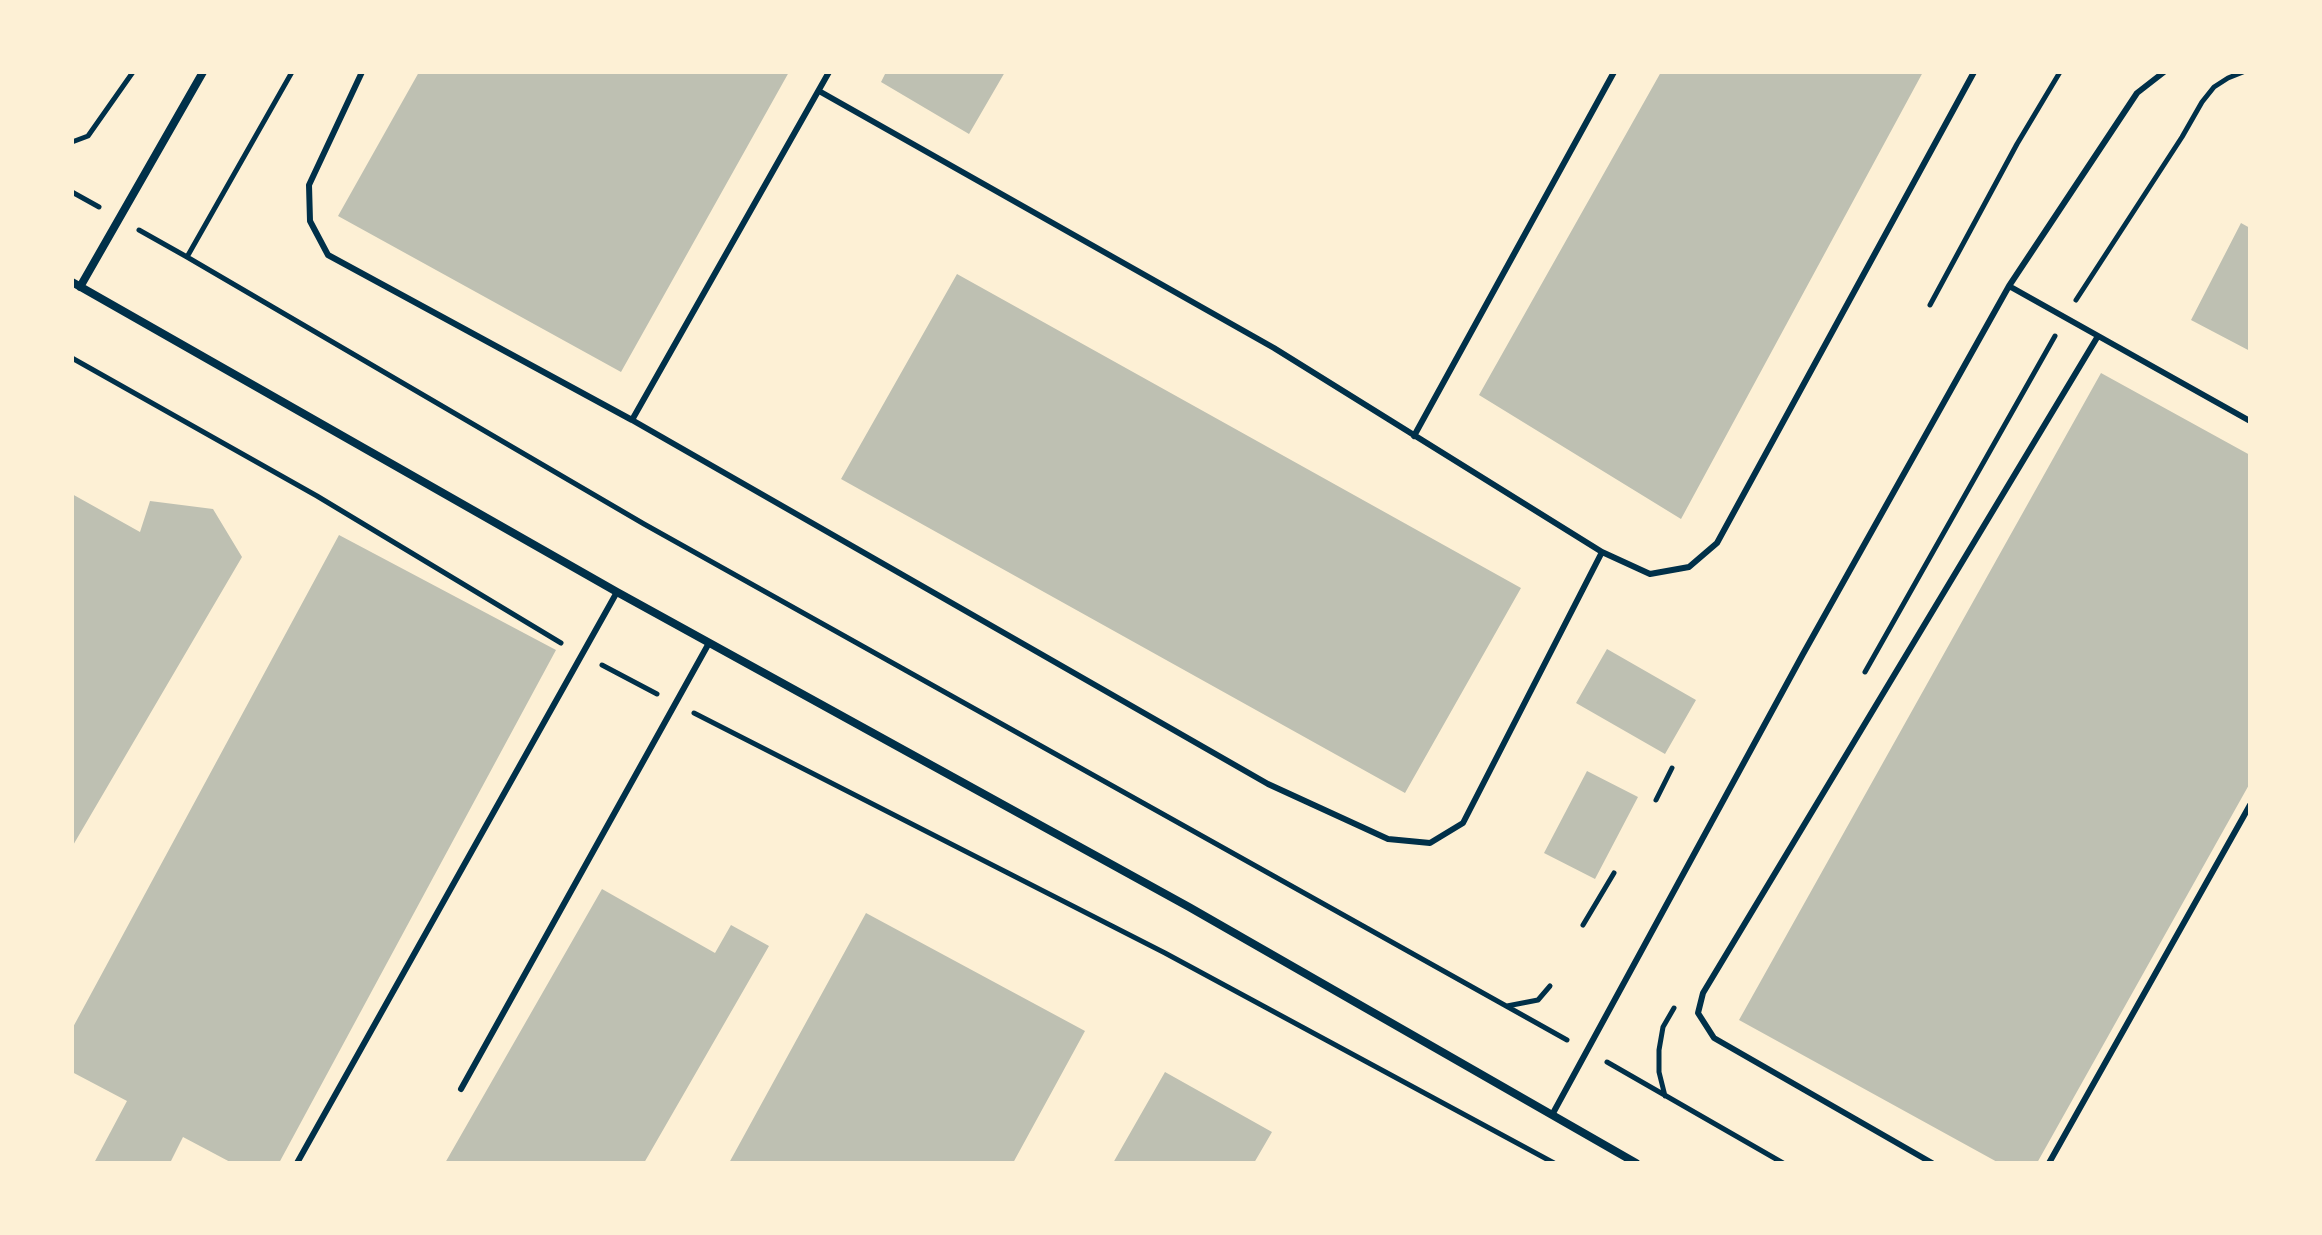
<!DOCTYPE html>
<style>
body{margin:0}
#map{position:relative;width:2322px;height:1235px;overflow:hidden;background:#fdf0d5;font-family:Ubuntu,sans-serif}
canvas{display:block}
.frame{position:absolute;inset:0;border:74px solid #fdf0d5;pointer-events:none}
</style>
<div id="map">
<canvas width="2322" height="1235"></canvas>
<div class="frame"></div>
</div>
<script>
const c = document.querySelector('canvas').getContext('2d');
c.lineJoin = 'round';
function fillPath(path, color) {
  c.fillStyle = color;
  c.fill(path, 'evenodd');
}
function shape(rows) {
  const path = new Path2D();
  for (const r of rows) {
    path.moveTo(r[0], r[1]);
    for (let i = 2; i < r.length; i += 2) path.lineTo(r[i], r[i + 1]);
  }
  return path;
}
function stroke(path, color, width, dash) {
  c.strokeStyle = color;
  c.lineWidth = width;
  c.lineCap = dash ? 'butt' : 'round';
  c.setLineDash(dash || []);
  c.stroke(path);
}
fillPath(shape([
 [419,72,789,72,621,372,338,216],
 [886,72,1005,72,969,134,881,82],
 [1661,72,1923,72,1681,519,1479,395],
 [2241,223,2250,228,2250,351,2191,320],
 [957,274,1521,588,1405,793,841,479],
 [2101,373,2250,455,2250,783,2037,1163,1999,1163,1739,1020],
 [72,494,140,532,150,501,213,509,242,557,72,847],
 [339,535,556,650,279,1163,232,1163,183,1137,170,1163,94,1163,127,1101,72,1072,72,1029],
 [1607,649,1696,700,1665,754,1576,703],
 [1587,771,1638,797,1595,879,1544,853],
 [602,889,715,953,731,925,769,946,644,1163,445,1163],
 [866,913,1085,1031,1013,1163,729,1163],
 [1165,1072,1272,1132,1254,1163,1113,1163]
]), '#bec0b2');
stroke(shape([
 [72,142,88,136,133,72],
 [72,192,99,207],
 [139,230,187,257,292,72],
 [187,257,644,524,1567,1040],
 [2076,300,2182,137,2202,102,2214,87,2228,78,2243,72],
 [1930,305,2017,144,2060,72],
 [72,358,317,496,561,643],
 [602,665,657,694],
 [1865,672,2055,336],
 [694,713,1165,953,1554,1163],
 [1656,800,1672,768],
 [1583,925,1614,873],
 [1507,1006,1538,1000,1550,986],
 [1607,1062,1783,1163],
 [1665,1096,1659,1072,1659,1050,1663,1027,1674,1008]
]), '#003049', 5);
stroke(shape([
 [362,72,309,185,310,221,328,255,632,420,1268,784,1388,839,1430,843,1463,823,1602,552],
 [819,91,1274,348,1602,552,1650,574,1689,567,1717,543,1974,72],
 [2009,286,2250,421],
 [632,420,829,72],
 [1414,436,1614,72],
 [461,1089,709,643],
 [1552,1115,1803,654,2009,286,2137,93,2164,72],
 [297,1163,617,592],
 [1932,1163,1714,1038,1698,1013,1703,993,2098,336],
 [2049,1163,2250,805]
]), '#003049', 6);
stroke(shape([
 [72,282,617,592,1189,907,1636,1163],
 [80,287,203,72]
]), '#003049', 8);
</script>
